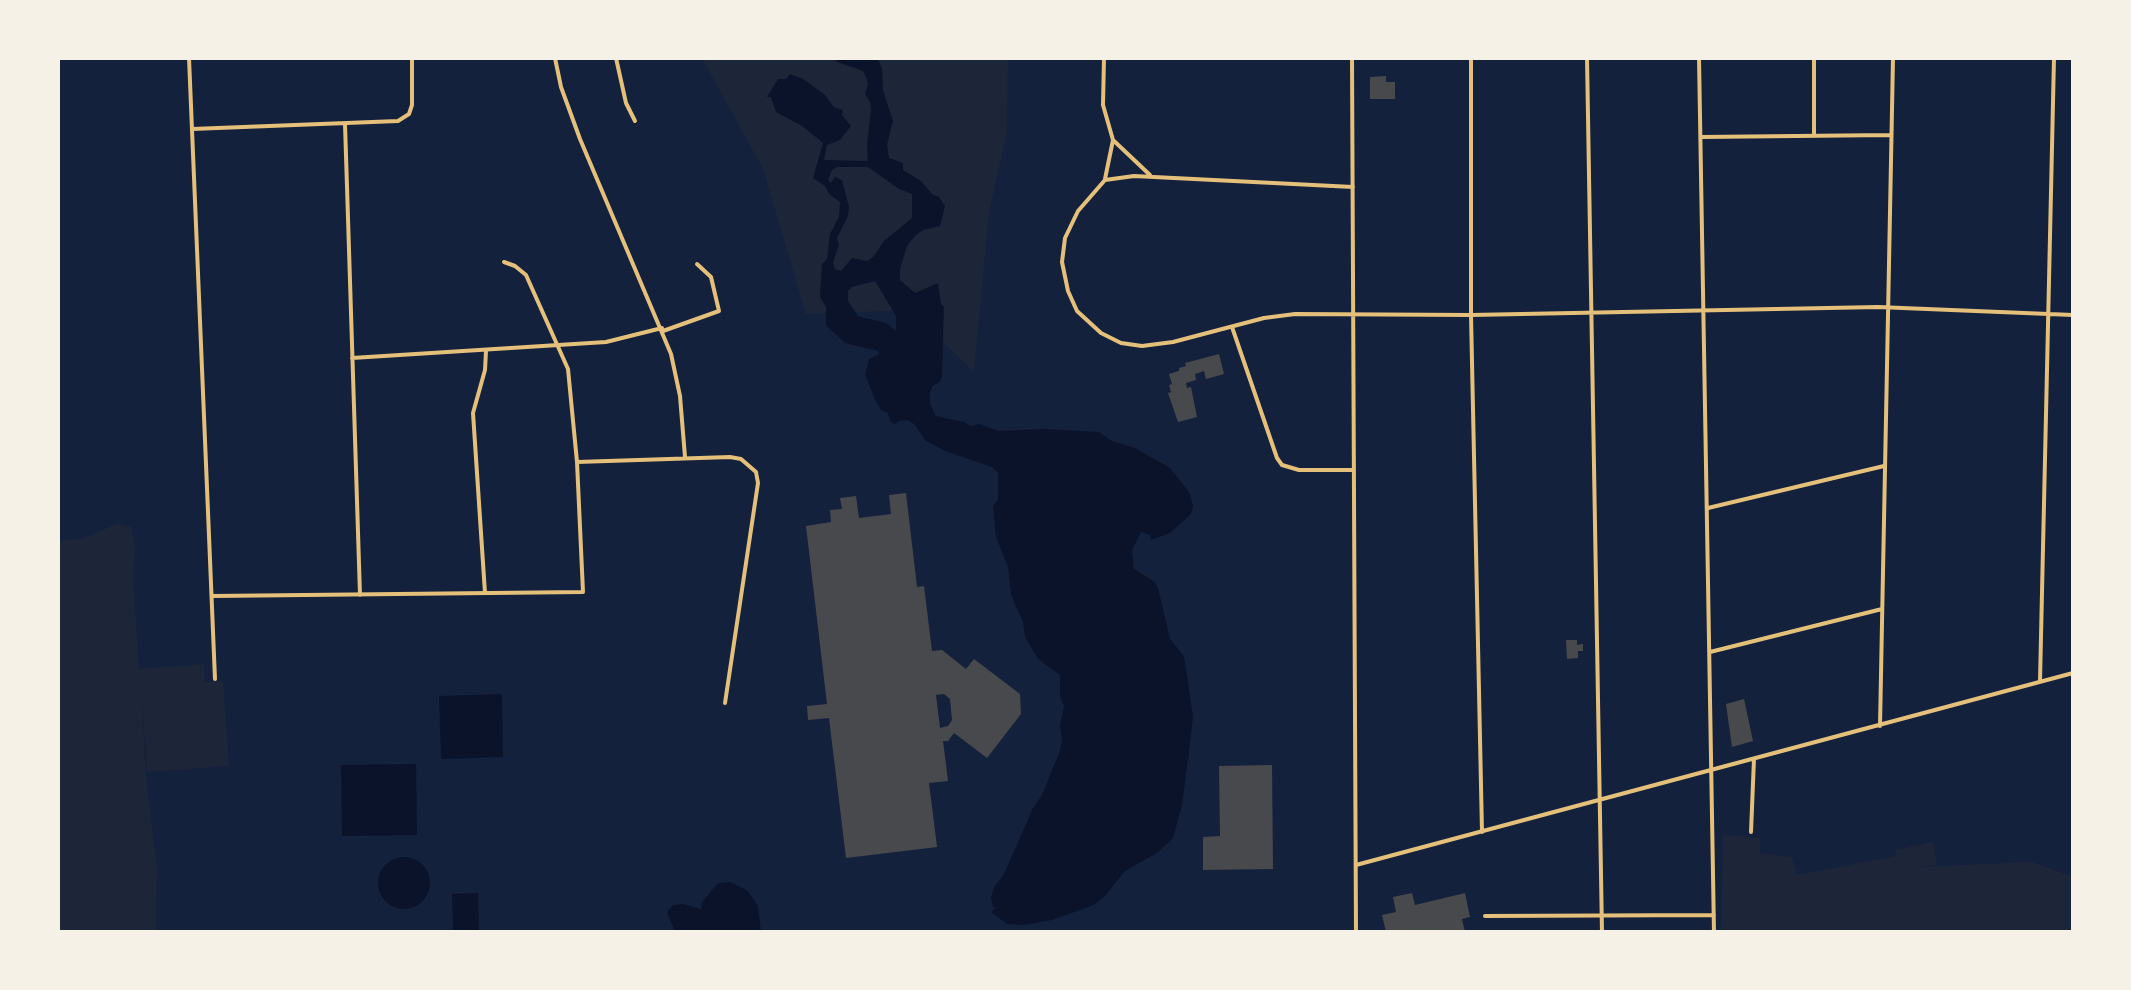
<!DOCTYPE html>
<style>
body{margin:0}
#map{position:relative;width:2131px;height:990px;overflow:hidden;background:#14213d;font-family:Bitter,serif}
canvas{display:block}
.frame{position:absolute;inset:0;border:60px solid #f6f1e7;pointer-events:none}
</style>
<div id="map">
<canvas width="2131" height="990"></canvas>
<div class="frame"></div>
</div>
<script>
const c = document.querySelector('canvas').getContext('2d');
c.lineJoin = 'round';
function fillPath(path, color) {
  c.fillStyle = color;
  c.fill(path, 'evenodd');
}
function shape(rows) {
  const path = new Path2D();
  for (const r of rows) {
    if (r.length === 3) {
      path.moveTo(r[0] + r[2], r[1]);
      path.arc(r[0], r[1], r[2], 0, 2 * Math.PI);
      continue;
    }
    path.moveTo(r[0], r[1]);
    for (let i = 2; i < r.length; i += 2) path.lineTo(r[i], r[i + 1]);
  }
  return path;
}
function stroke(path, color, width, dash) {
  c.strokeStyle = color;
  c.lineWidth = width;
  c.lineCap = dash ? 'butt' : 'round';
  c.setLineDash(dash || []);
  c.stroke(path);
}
fillPath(shape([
 [702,58,1008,58,1007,131,989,212,974,372,910,310,806,314,763,169],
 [117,524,131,527,135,545,133,577,139,669,204,664,205,682,223,681,229,766,147,772,140,672,146,775,157,869,156,932,58,932,58,540,81,539],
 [1723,835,1760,838,1760,853,1792,857,1797,875,1896,856,1895,850,1933,842,1937,865,1911,867,2032,862,2073,877,2073,932,1721,932]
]), '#1d2539');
fillPath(shape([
 [834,58,876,58,879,61,882,69,883,90,893,121,887,145,889,158,903,163,903,170,921,181,933,195,939,197,945,206,940,226,923,230,916,235,907,246,900,269,900,280,915,293,938,283,941,304,944,307,942,376,940,382,932,386,930,395,930,404,936,416,964,422,971,426,979,424,999,431,1042,429,1099,432,1112,441,1135,448,1170,468,1189,492,1193,506,1191,514,1170,533,1151,540,1150,535,1141,532,1132,550,1134,569,1155,582,1158,588,1170,639,1184,656,1190,696,1193,717,1189,752,1182,805,1173,838,1157,853,1125,871,1105,896,1094,905,1052,920,1024,925,1007,924,991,912,997,907,993,907,991,897,995,885,1003,876,1033,808,1042,795,1059,753,1062,741,1060,725,1064,706,1060,697,1060,675,1038,659,1025,637,1023,622,1011,595,1008,567,996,537,993,506,998,500,998,473,992,467,945,451,926,441,914,424,908,420,899,421,895,424,890,421,888,413,881,410,875,400,865,374,869,359,879,354,878,351,845,343,826,325,826,307,820,297,822,264,827,259,830,234,839,217,840,202,829,194,825,186,813,178,823,143,802,126,776,112,771,97,767,97,778,79,786,79,790,74,803,79,824,94,834,107,843,110,842,115,851,126,840,140,827,145,824,160,868,161,867,145,871,109,870,102,865,94,868,84,866,77,863,71,837,62],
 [837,167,868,167,899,189,912,194,912,218,884,241,873,257,867,261,852,258,841,271,835,269,833,262,839,245,837,238,848,216,849,207,842,180,835,177,831,183,828,180,832,170],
 [875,281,896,316,896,331,886,323,858,316,848,301,848,291,852,287],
 [502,694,503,757,441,759,439,696],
 [416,764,417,835,342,836,341,765],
 [404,883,26],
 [730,882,748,891,758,906,761,932,675,932,667,912,673,905,683,904,701,909,702,902,718,883],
 [478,893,479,932,453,932,452,894]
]), '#0b132b');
fillPath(shape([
 [1386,76,1386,82,1395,82,1395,99,1370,99,1370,77],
 [1219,354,1224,374,1206,379,1204,371,1195,374,1196,380,1186,383,1187,388,1191,387,1197,417,1178,422,1168,393,1171,392,1169,385,1172,384,1169,374,1179,371,1179,368,1186,366,1185,363],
 [906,493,917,587,924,586,932,651,942,650,966,669,974,659,1020,694,1021,714,987,758,954,733,948,741,943,741,948,781,929,783,937,847,846,858,829,718,808,720,807,706,827,704,806,526,831,522,830,510,842,509,840,498,856,496,859,518,891,514,889,495],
 [944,694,950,699,952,720,948,726,940,728,936,695],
 [1566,640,1577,640,1577,645,1583,644,1583,651,1578,651,1578,658,1567,659],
 [1744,699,1753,741,1732,747,1726,704],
 [1272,765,1273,869,1203,870,1203,837,1220,836,1219,766],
 [1412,893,1415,905,1465,893,1470,917,1462,919,1465,932,1386,932,1382,915,1396,912,1393,897]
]), '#48494c');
stroke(shape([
 [189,58,215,679],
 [555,58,561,87,580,139,671,354,680,396,685,457],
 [616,58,626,103,635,121],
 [1104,58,1103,105,1113,140],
 [1352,58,1356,932],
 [1471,58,1471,315,1482,832],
 [1587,58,1602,932],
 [1699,58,1714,932],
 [1814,58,1814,136],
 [345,124,360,595],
 [192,129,398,121,409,114,412,105,412,58],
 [1701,137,1890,135],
 [1105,179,1113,140,1150,175],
 [1353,187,1134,176,1105,180,1078,211,1065,238,1062,262,1068,291,1077,311,1101,333,1121,343,1142,346,1173,342,1264,318,1295,314,1471,315,1878,307,2073,315],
 [1232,327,1277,458,1282,465,1299,470,1354,470],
 [663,331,719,311,711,277,697,264],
 [352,358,606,342,662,328],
 [577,462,730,457,741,459,756,472,758,483,725,703],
 [1708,508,1884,466],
 [485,593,473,413,485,370,486,351],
 [212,596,583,592,577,462,568,369,526,275,515,266,504,262],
 [1710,652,1882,609],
 [2040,681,2054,58],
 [1880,726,1893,58],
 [1751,832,1754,759],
 [1356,865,2073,673],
 [1485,916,1714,915]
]), '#e5c07b', 4);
</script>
